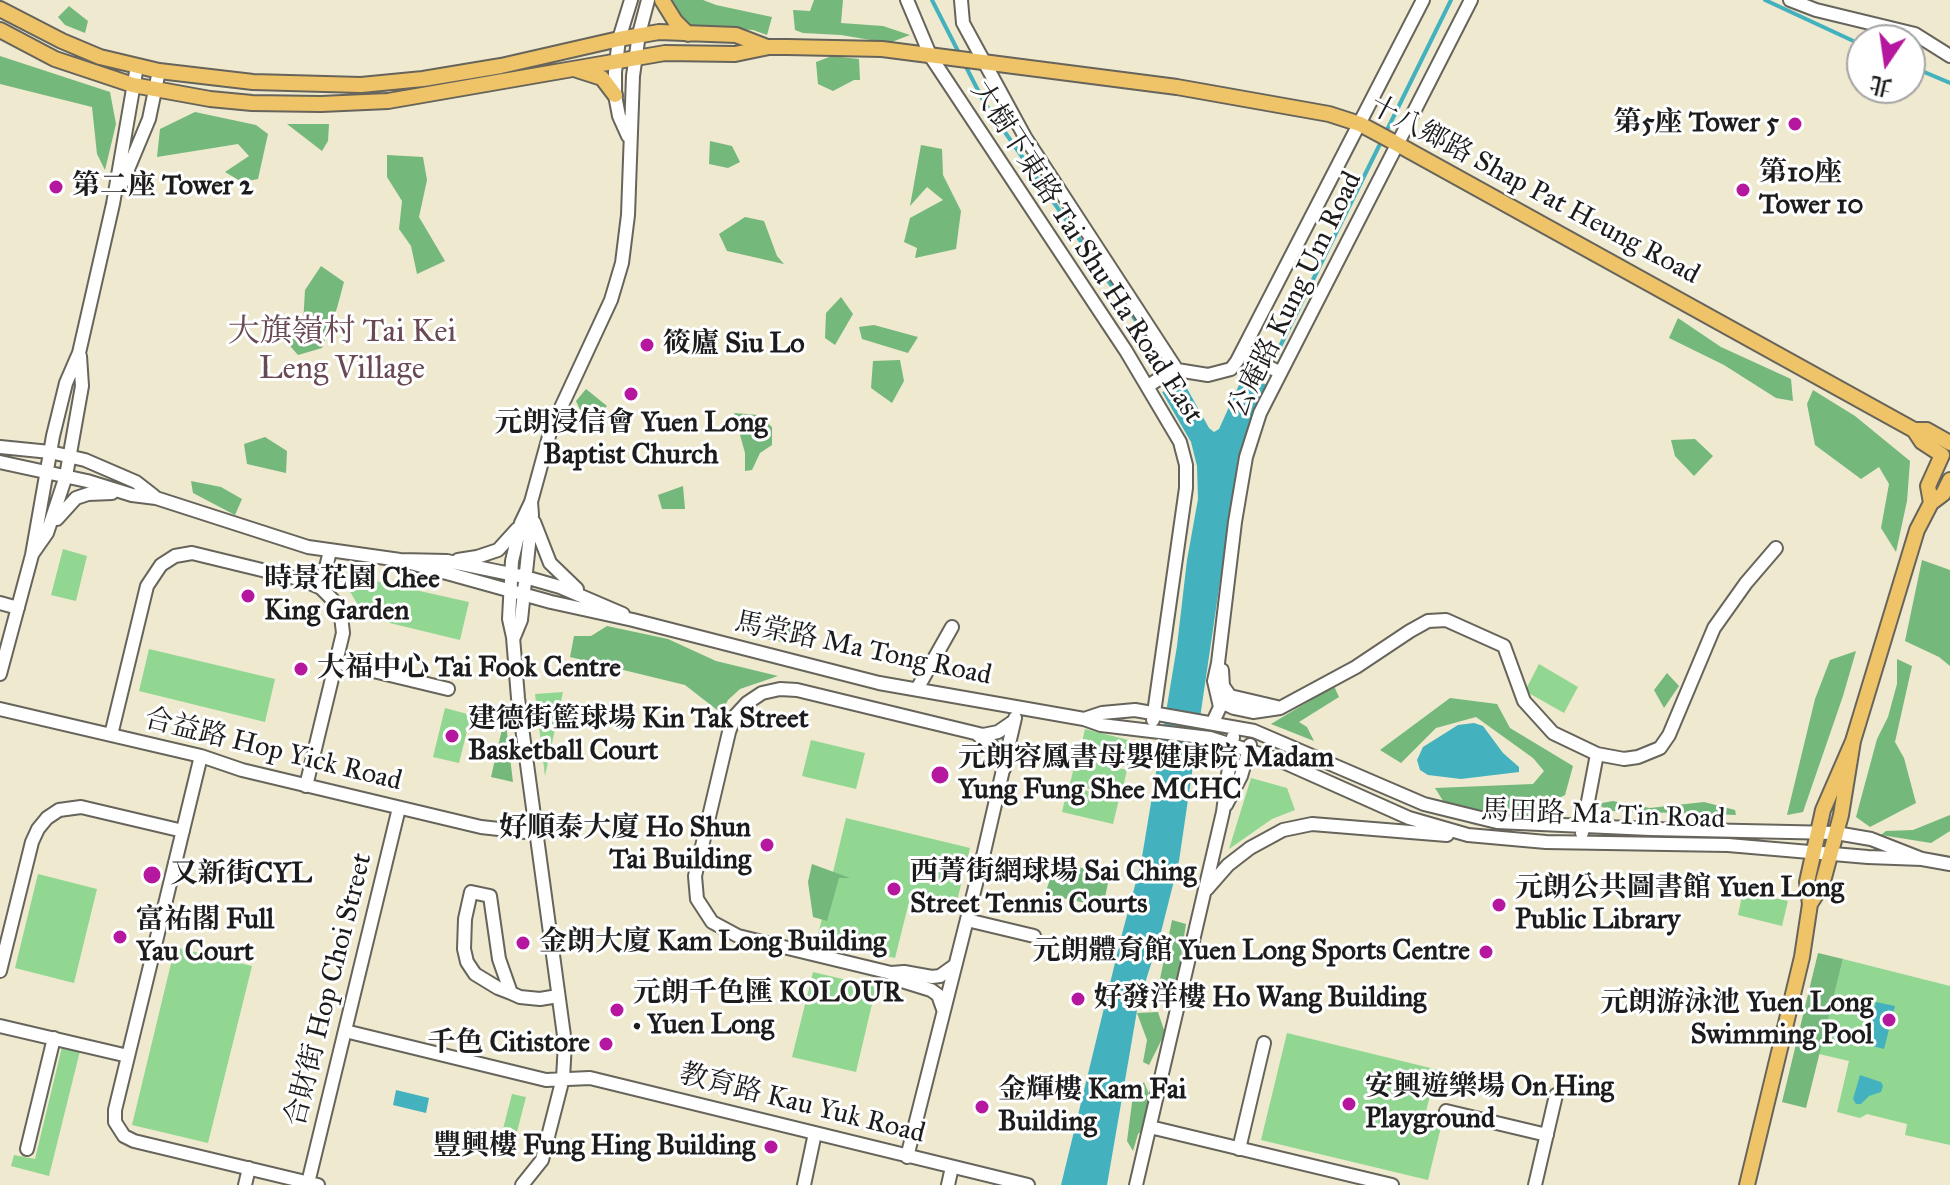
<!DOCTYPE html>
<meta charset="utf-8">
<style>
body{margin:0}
#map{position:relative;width:1950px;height:1185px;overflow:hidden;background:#eee9cf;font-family:"IM FELL Great Primer","Noto Serif TC",serif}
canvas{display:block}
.north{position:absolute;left:1846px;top:24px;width:80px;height:80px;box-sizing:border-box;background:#fff;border:2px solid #a4a4a4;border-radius:50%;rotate:193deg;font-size:22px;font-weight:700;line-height:32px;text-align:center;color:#1c1c1c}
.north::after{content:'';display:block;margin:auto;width:28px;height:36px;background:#b5179e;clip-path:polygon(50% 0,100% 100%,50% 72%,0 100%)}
</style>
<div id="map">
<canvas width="1950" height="1185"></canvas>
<div class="north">北</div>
</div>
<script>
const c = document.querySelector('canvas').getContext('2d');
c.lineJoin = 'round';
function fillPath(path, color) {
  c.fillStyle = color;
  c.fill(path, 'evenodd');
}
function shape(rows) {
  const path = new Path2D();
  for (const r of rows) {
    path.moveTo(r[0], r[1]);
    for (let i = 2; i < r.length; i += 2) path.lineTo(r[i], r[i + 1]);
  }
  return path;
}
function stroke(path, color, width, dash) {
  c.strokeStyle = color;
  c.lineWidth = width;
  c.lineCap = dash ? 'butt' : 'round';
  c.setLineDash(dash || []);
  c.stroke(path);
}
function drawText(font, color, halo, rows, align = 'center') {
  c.font = font + ' "IM FELL Great Primer","Noto Serif TC",serif';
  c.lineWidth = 6;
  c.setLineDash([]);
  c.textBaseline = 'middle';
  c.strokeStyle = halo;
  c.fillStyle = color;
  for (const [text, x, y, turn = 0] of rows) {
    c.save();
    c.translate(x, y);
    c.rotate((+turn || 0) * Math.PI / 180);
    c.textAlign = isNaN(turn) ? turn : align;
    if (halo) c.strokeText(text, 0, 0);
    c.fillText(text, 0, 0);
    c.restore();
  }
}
fillPath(shape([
 [63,549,87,556,76,601,51,595],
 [339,573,469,602,460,640,365,617],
 [149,649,275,679,265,722,139,691],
 [1539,664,1578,687,1564,713,1525,691],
 [563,692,545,776,535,694],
 [445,708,471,715,459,763,433,757],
 [1085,729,1136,742,1130,767,1079,755],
 [811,740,865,753,856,789,802,776],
 [1076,758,1127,770,1121,796,1070,784],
 [1251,778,1287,788,1295,810,1272,819,1229,849],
 [1068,786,1119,799,1113,824,1062,812],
 [846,818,970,848,955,909,910,898,895,958,817,939],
 [38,874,97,889,74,983,15,968],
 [1743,891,1788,901,1782,926,1738,915],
 [175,947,252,966,208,1143,132,1125],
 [1843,959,1950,986,1950,1145,1905,1135,1907,1124,1867,1114,1860,1118,1837,1112,1849,1061,1819,1054],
 [813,972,876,987,856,1072,792,1057],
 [1287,1033,1455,1074,1453,1084,1434,1080,1423,1123,1441,1127,1428,1180,1261,1140],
 [62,1047,80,1051,49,1176,11,1166,14,1155,35,1159],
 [512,1094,526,1097,517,1132,503,1129]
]), '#91d791');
fillPath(shape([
 [669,0,703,0,716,5,772,17,767,35,753,30,692,26,683,23],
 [814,0,843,0,841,23,883,26,910,35,889,43,841,35,803,33,795,30,793,10,810,11],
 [69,6,88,21,85,33,65,25,58,17],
 [0,56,110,92,116,124,105,170,97,154,92,107,0,84],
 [832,56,859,59,860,80,854,80,833,91,818,84,816,62],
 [195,112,256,125,268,134,258,179,242,182,225,172,249,156,238,144,157,157,160,129],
 [287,124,329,124,328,141,322,151],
 [710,141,732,146,740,162,728,168,709,164],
 [921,145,942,149,943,175,961,211,956,249,915,258,917,248,904,242,910,218,943,200,927,187,910,206],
 [387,155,423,157,427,180,419,217,445,261,417,274,411,246,399,229,402,201,387,177],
 [745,217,764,221,777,256,784,264,727,251,719,234],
 [321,266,344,282,337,308,322,348,298,355,283,338,303,325,305,290],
 [841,297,853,314,835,345,825,338,826,313],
 [1678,318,1721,347,1791,379,1793,401,1776,398,1724,365,1669,338],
 [874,325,918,337,908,353,862,339,859,327],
 [900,360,904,381,892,403,871,388,873,361],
 [586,389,607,406,587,425,576,401],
 [1813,390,1855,416,1910,461,1907,501,1896,552,1881,528,1889,484,1879,467,1861,479,1815,445,1807,404],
 [734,413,758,415,772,427,772,445,760,453,752,470,745,471,745,453],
 [265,437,287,451,286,473,247,464,244,444],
 [1695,439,1713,456,1694,476,1675,456,1671,440],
 [191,481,221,487,242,499,235,515,193,493],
 [683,486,685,509,662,509,658,495],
 [1922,560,1950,570,1950,666,1939,657,1905,641],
 [775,619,807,626,802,645,765,639],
 [607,626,668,639,716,661,778,676,740,689,728,700,721,713,685,685,570,657,574,636,591,636],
 [1856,651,1843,696,1803,812,1787,815,1815,699,1830,660],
 [1897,659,1912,666,1895,742,1904,758,1916,803,1870,827,1856,817,1877,739,1888,717,1897,684],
 [1667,673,1679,686,1664,708,1654,690],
 [1334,686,1339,697,1299,722,1307,727,1314,741,1271,724],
 [1450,698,1497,704,1510,728,1573,766,1565,795,1518,820,1445,804,1435,788,1533,784,1544,771,1533,758,1476,717,1436,728,1401,763,1380,750],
 [505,716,513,782,491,777],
 [1613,801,1650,808,1704,802,1735,810,1736,815,1611,811,1596,804],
 [1950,815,1950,831,1931,843,1881,835,1886,831,1913,830],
 [1056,861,1105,874,1109,878,1103,907,1045,894],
 [812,864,850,878,839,878,827,921,813,917,808,882],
 [1172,920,1186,924,1175,994,1159,984],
 [1818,953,1843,959,1806,1108,1782,1102],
 [1158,1012,1165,1033,1149,1065,1143,1062,1147,1040,1137,1013],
 [1144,1082,1159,1118,1138,1134,1133,1151,1127,1141,1133,1095]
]), '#74b87b');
fillPath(shape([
 [1244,374,1267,385,1238,459,1179,861,1160,936,1138,1005,1107,1185,1061,1185,1122,934,1141,863,1177,646,1187,560,1198,499,1197,466,1191,442,1162,392,1184,383,1209,428,1214,432,1219,429],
 [1474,723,1483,726,1503,753,1519,767,1519,772,1461,779,1428,775,1420,770,1417,760,1423,747,1458,725],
 [1876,1002,1895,1006,1884,1049,1865,1044],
 [1860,1075,1881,1082,1883,1086,1881,1092,1869,1096,1861,1104,1856,1104,1853,1099],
 [396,1090,429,1098,426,1113,393,1105]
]), '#43b2be');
stroke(shape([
 [932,0,960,55],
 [1765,0,1862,45],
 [964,63,984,102,1164,361],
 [1910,66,1950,83],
 [1386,132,1451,0],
 [1260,387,1382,140]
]), '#43b2be', 4);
const minor = shape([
 [907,0,931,57,1126,351,1180,442,1186,465,1186,488,1153,720],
 [961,0,963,23,1025,137,1177,370],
 [1790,0,1816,10,1915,34,1950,56],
 [628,136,619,116,615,95,615,72,619,39,631,0],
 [121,186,149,119,159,71],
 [1242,353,1279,372],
 [1148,386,1168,373,1177,370,1208,375,1231,369,1237,361,1423,0],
 [0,447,50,452,85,460,136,482,154,496],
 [0,462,87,481,132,495,156,498,308,547,400,560,447,561,525,577,560,587,623,614],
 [57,519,76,498,88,494,112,493],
 [534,522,550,563,577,589],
 [33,553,47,533,66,476,82,386,80,356],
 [400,560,551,602,633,620,879,683,1084,719,1101,725,1210,738,1279,760,1409,818,1468,835,1546,842,1728,845,1868,857,1922,859],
 [458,560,477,557,498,550,517,529],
 [321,588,330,551],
 [0,603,18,608],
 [514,637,521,620,532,515,531,502],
 [336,662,448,689],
 [1222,670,1223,686,1230,696,1277,707],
 [0,674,32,555,53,436,66,383,79,353,113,204,137,66],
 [917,689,952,627],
 [1219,701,1234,708,1253,712,1280,708,1356,667,1410,631,1428,621,1446,620,1504,646,1524,701,1553,733,1597,754,1624,759,1638,757,1660,748,1669,735,1714,628,1746,583,1776,548],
 [0,709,201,756,242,770,481,827,535,833],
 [1084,719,1102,713,1135,710,1254,731,1424,804,1497,822,1650,829,1836,833,1871,839,1922,859,1950,864],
 [1213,722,1220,707,1214,681,1218,663,1235,522,1246,457,1260,413,1471,0],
 [111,735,147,586,161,565,175,556,192,553,303,580,321,588,333,600,341,616,343,633,306,786],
 [978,735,991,744,1004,769],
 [201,756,115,1110,115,1122,124,1136,134,1141,318,1185],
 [1226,805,1241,776,1250,745],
 [1582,833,1597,754],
 [1207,889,1228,865,1250,848,1283,830,1312,824,1447,835],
 [967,920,1034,936],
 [954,966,940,976,932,977,904,972,891,973,738,936,712,922,697,899,695,876,729,732,735,716,747,703,762,693,780,689,797,690,983,735,998,732,1014,721],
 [0,971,32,842,38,829,47,818,59,810,81,807,183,831],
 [891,973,902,981,931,990,938,995,943,1009],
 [511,993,499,959,490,896,471,892,465,919,464,949,467,962,475,974,498,988,511,993,520,997,540,999,558,996],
 [0,1026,128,1056],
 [345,1031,546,1080,590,1078,1028,1185],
 [1446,1111,1547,1135],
 [1150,1127,1392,1185],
 [27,1149,54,1038],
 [1239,1149,1264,1043],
 [907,1157,984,852,1015,718],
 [308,1183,399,808],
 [245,1185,249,1168],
 [522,1185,542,1160,563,1078,565,1043,518,698,513,637,509,619,512,561,521,523,531,502,551,429,611,300,622,263,628,215,633,76,639,34,648,0],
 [804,1185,815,1133],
 [948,1185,952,1167],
 [1136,1185,1223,812,1233,737],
 [1535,1185,1556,1095]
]);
const major = shape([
 [662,0,675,21,688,34],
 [0,9,62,41,100,57,159,71,253,82,361,85,423,79,501,66,619,39,659,32,736,35,767,47],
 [0,30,55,59,133,85,210,99,252,103,321,104,388,101,665,53,735,54,769,47,787,47,882,49,1177,87,1329,114,1360,124,1388,139,1914,430,1922,442,1942,455,1928,486,1931,503],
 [577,70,602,78,615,95],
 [1914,430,1927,430,1950,443],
 [1810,904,1807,882,1823,810,1853,741,1917,530,1931,503,1943,494,1950,480],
 [1747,1185,1802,957,1810,904,1822,885,1841,815,1853,741]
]);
stroke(minor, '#66645b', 16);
stroke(major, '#66645b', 18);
stroke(minor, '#fff', 12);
stroke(major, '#efc469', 14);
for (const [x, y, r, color] of [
 [1795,124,8,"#b5179e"],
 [56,187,8,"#b5179e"],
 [1743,190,8,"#b5179e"],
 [647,345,8,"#b5179e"],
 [631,394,8,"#b5179e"],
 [248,596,8,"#b5179e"],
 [301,669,8,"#b5179e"],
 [452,736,8,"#b5179e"],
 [940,775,10,"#b5179e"],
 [767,845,8,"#b5179e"],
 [152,875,10,"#b5179e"],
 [894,889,8,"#b5179e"],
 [1499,905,8,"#b5179e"],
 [120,937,8,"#b5179e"],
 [523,943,8,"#b5179e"],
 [1486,952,8,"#b5179e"],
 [1078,999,8,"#b5179e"],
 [617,1010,8,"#b5179e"],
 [1889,1020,8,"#b5179e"],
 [606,1044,8,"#b5179e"],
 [1349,1104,8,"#b5179e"],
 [982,1107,8,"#b5179e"],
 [771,1147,8,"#b5179e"]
]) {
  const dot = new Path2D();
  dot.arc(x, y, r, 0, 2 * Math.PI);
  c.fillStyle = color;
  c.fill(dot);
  stroke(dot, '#fff', 3);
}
drawText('bold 28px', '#1c1c1c', '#fff', [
 ["第5座 Tower 5",1779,124,"right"],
 ["第10座",1759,174],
 ["Tower 10",1759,206],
 ["第二座 Tower 2",72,187],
 ["筱廬 Siu Lo",663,345],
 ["元朗浸信會 Yuen Long",631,424,"center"],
 ["Baptist Church",631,456,"center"],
 ["時景花園 Chee",264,580],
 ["King Garden",264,612],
 ["大福中心 Tai Fook Centre",317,669],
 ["建德街籃球場 Kin Tak Street",468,720],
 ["Basketball Court",468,752],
 ["元朗容鳳書母嬰健康院 Madam",958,759],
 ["Yung Fung Shee MCHC",958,791],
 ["好順泰大廈 Ho Shun",751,829,"right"],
 ["Tai Building",751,861,"right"],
 ["西菁街網球場 Sai Ching",910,873],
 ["Street Tennis Courts",910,905],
 ["又新街CYL",170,875],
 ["元朗公共圖書館 Yuen Long",1515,889],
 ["Public Library",1515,921],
 ["富祐閣 Full",136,921],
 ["Yau Court",136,953],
 ["金朗大廈 Kam Long Building",539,943],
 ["元朗體育館 Yuen Long Sports Centre",1470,952,"right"],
 ["元朗千色匯 KOLOUR",633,994],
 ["• Yuen Long",633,1026],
 ["好發洋樓 Ho Wang Building",1094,999],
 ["元朗游泳池 Yuen Long",1873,1004,"right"],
 ["Swimming Pool",1873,1036,"right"],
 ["千色 Citistore",590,1044,"right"],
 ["安興遊樂場 On Hing",1365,1088],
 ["Playground",1365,1120],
 ["金輝樓 Kam Fai",998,1091],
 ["Building",998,1123],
 ["豐興樓 Fung Hing Building",755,1147,"right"]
], 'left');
drawText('28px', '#1c1c1c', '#fff', [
 ["十八鄉路 Shap Pat Heung Road",1534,191,28],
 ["大樹下東路 Tai Shu Ha Road East",1086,253,57],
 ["公庵路 Kung Um Road",1296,295,-64],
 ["馬棠路 Ma Tong Road",863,650,12],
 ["合益路 Hop Yick Road",273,751,14],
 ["馬田路 Ma Tin Road",1603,816,2],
 ["合財街 Hop Choi Street",330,990,-76],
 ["教育路 Kau Yuk Road",802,1105,14]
]);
drawText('32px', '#694a54', '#fff', [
 ["大旗嶺村 Tai Kei",342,333],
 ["Leng Village",342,370]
]);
</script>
